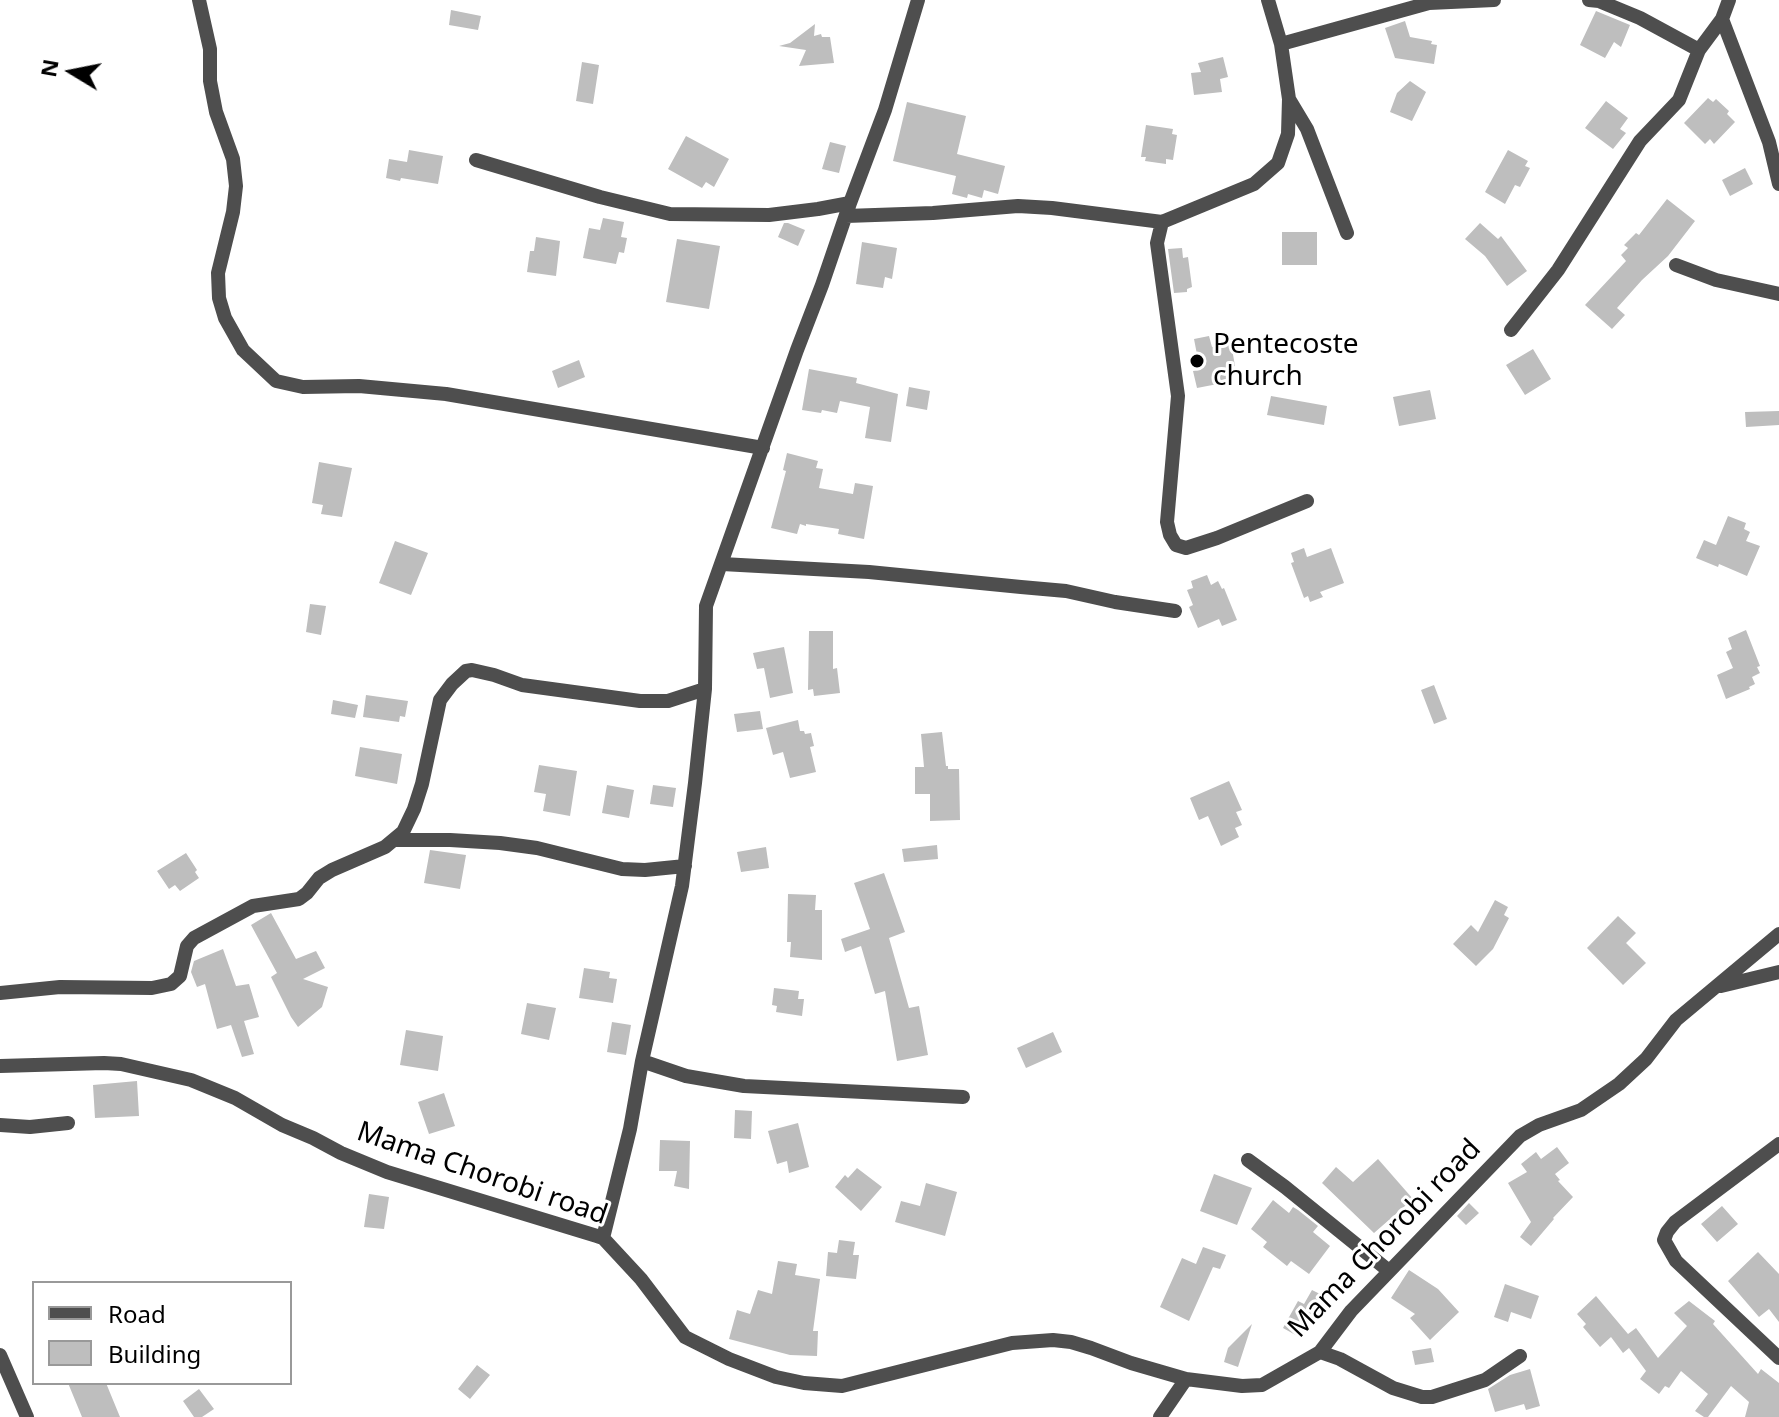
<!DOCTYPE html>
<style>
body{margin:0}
#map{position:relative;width:1779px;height:1417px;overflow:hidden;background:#fff;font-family:"Noto Sans",sans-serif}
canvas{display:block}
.legend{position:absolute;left:32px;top:1281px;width:260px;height:104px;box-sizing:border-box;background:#fff;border:2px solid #999;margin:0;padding:10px 14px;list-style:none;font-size:24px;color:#000}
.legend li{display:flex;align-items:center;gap:16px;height:40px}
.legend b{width:40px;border:2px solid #999}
.north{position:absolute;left:32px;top:32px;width:80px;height:80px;-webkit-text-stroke:6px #fff;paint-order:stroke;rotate:280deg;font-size:22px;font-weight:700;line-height:32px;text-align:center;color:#000}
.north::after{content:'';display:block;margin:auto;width:28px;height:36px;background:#000;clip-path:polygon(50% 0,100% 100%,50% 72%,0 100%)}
</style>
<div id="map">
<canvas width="1779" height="1417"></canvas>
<ul class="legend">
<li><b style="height:10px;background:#4e4e4e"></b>Road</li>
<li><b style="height:22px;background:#bebebe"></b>Building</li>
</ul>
<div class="north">N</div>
</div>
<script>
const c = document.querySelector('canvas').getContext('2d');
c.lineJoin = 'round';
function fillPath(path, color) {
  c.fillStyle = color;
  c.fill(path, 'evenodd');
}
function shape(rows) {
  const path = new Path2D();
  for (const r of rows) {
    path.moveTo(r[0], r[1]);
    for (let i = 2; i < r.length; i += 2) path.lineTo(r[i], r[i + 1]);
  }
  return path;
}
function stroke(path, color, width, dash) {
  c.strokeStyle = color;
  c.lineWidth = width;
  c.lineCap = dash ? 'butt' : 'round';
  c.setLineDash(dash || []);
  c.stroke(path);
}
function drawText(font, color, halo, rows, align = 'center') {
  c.font = font + ' "Noto Sans",sans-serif';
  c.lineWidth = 6;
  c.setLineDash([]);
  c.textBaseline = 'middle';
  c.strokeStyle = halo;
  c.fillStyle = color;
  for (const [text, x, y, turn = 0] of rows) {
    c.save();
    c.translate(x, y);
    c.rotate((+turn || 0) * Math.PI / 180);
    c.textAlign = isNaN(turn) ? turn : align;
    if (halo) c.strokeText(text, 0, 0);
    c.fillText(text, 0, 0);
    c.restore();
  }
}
fillPath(shape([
 [451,10,481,16,478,30,449,25],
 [1596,11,1630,25,1621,47,1614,42,1605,58,1580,45],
 [1405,21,1410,37,1432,41,1431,44,1437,45,1434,64,1395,58,1385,28],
 [815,24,814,36,821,34,822,37,830,37,834,63,799,66,806,50,779,46,790,43],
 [1223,57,1228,77,1220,79,1222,92,1194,95,1191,73,1201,72,1198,63],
 [582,62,599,65,593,104,576,101],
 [1410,81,1426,92,1412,121,1390,112,1397,93],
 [1708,98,1713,102,1716,99,1729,111,1727,114,1735,122,1714,144,1710,139,1705,144,1684,123],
 [1606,101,1628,118,1620,129,1626,133,1613,149,1585,128],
 [907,102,966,116,957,154,1005,166,998,194,984,190,982,198,968,194,967,198,952,194,956,176,893,161],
 [1146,125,1173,129,1172,134,1177,135,1173,160,1166,159,1166,164,1145,161,1146,157,1141,157],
 [686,136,729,159,714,187,706,182,702,188,668,169],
 [830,142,846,146,839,173,822,169],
 [409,150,443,156,438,184,401,178,400,181,386,178,389,159,407,162],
 [1508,150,1528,161,1525,166,1530,168,1520,187,1515,185,1505,204,1485,192],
 [1745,168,1753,184,1730,196,1722,180],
 [1667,199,1695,221,1668,256,1642,280,1617,308,1625,315,1612,329,1585,305,1626,261,1621,255,1628,248,1624,245,1636,233,1639,235],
 [603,218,624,222,621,237,627,238,624,253,619,252,616,264,583,258,589,228,600,230],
 [784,223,788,223,805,230,798,246,778,237],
 [1480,223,1498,239,1501,236,1527,271,1507,286,1485,256,1465,239],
 [1282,232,1317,232,1317,265,1282,265],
 [536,237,560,241,556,276,527,272,530,251,534,251],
 [677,239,720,246,709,309,666,302],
 [862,242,897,248,892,279,885,277,883,288,856,284],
 [1182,248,1183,258,1188,257,1192,287,1187,289,1187,292,1174,293,1168,249],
 [1209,336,1212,347,1231,343,1235,366,1231,367,1233,381,1197,388,1193,371,1200,370,1194,339],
 [1533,349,1551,379,1525,395,1506,365],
 [579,360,585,377,558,388,552,371],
 [809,369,857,378,856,383,898,394,891,442,865,438,870,407,840,401,837,413,822,410,821,413,802,410],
 [909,387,930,391,927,410,906,406],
 [1430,390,1436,419,1399,426,1393,397],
 [1271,396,1327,406,1324,425,1267,415],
 [1779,411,1779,425,1746,427,1745,412],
 [787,453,818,461,816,468,823,469,819,488,853,494,855,483,873,486,864,539,838,534,839,529,806,524,806,526,800,524,797,534,771,528,786,471,783,470],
 [319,462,352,468,342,517,321,514,323,505,312,503],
 [1728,516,1746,523,1744,529,1750,532,1746,541,1760,546,1747,576,1719,564,1718,567,1696,558,1704,540,1716,545],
 [395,541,428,553,411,595,379,583],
 [1304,548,1307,557,1331,548,1344,583,1320,592,1323,597,1310,602,1308,596,1304,598,1291,563,1294,562,1291,553],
 [1207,575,1211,585,1218,581,1222,589,1224,588,1237,620,1222,626,1219,619,1198,628,1189,607,1193,605,1187,590,1193,588,1191,581],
 [310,604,326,606,321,635,306,632],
 [1746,630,1760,666,1757,667,1760,673,1752,677,1755,684,1749,687,1750,689,1726,699,1717,675,1733,668,1726,652,1732,649,1728,638],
 [809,631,833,631,833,669,837,668,840,693,814,696,813,689,808,690],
 [784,647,793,693,770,698,764,668,757,669,753,653],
 [1434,685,1447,719,1434,724,1421,690],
 [366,695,408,701,405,717,400,716,399,722,363,717],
 [333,700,358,705,355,718,331,714],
 [760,711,763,729,737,732,734,714],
 [798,720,800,731,804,731,805,734,811,733,814,746,810,747,816,772,790,778,783,752,773,755,766,728],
 [942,732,946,766,948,766,948,769,959,769,960,820,930,821,930,794,915,794,915,767,924,767,921,734],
 [360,747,402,754,397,784,355,776],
 [539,765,577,771,570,816,543,811,546,794,534,792],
 [1229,781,1242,810,1236,812,1242,825,1235,828,1239,837,1221,846,1208,816,1199,820,1190,798],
 [607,785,634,790,629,818,602,813],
 [653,785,676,788,673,807,650,804],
 [937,845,938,859,904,862,902,849],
 [766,847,769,868,741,872,737,852],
 [430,850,466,855,460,889,424,883],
 [186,853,197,870,195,872,199,878,180,891,175,885,169,889,157,871],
 [884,873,905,932,889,938,909,1008,919,1006,928,1055,897,1061,885,991,875,994,861,946,845,952,841,939,870,929,854,883],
 [788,894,816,895,815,910,822,910,822,960,790,957,791,942,787,942],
 [1495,900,1508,907,1504,915,1509,918,1493,949,1476,966,1453,944,1471,925,1478,932],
 [271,913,296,959,316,951,325,968,303,979,328,987,322,1007,298,1027,291,1017,271,977,277,973,251,925],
 [1618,916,1636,933,1626,943,1646,963,1623,985,1587,948],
 [223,949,236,986,249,984,259,1017,244,1021,254,1054,242,1057,231,1025,217,1029,205,984,197,987,191,972,194,961],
 [584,968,610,972,609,978,617,979,613,1003,579,998],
 [774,988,799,991,798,999,804,999,802,1016,776,1012,777,1006,772,1005],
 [527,1003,556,1008,549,1040,521,1034],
 [612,1022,631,1025,626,1055,607,1052],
 [406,1030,443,1036,438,1071,400,1065],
 [1053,1032,1062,1052,1026,1068,1017,1048],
 [137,1081,139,1116,95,1118,93,1085],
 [444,1093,455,1126,429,1134,418,1102],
 [735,1110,752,1111,751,1139,734,1138],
 [798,1123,809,1167,789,1173,787,1161,777,1164,768,1131],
 [660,1140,690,1141,689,1189,674,1186,677,1171,659,1171],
 [1557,1147,1569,1163,1555,1174,1560,1180,1558,1181,1573,1197,1553,1218,1554,1219,1531,1246,1520,1237,1531,1222,1508,1183,1527,1172,1521,1164,1536,1152,1541,1159],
 [1378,1159,1413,1199,1374,1233,1322,1183,1336,1167,1353,1182],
 [857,1168,882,1187,861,1211,835,1187,845,1175,848,1178],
 [1214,1174,1252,1188,1237,1225,1200,1211],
 [926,1183,957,1192,945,1236,895,1222,901,1201,920,1206],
 [369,1194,389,1197,384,1229,364,1227],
 [1273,1200,1289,1213,1293,1207,1298,1210,1318,1226,1313,1232,1330,1246,1309,1274,1291,1261,1287,1266,1263,1247,1267,1242,1251,1229],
 [1469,1203,1479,1213,1466,1225,1457,1216],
 [1722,1206,1738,1224,1717,1242,1701,1224],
 [839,1240,855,1242,853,1255,859,1255,856,1279,826,1276,828,1252,837,1253],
 [1203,1247,1226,1255,1220,1269,1213,1267,1189,1321,1160,1307,1182,1258,1196,1264],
 [1758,1252,1779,1274,1779,1322,1769,1309,1759,1317,1728,1281],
 [778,1261,797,1264,795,1275,820,1279,813,1331,818,1331,817,1356,790,1355,729,1339,737,1310,750,1314,758,1290,772,1294],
 [1409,1270,1438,1289,1459,1312,1430,1340,1410,1318,1415,1314,1391,1298],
 [1505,1284,1539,1296,1531,1319,1511,1312,1508,1322,1494,1317],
 [1312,1290,1324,1296,1301,1338,1283,1328,1298,1301,1304,1304],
 [1596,1296,1628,1334,1636,1328,1658,1358,1687,1326,1674,1313,1689,1301,1715,1321,1713,1324,1758,1374,1761,1369,1779,1383,1779,1417,1745,1417,1749,1402,1731,1386,1708,1417,1704,1417,1695,1411,1708,1394,1681,1371,1669,1388,1665,1386,1659,1394,1640,1379,1646,1371,1629,1348,1623,1353,1611,1337,1600,1347,1583,1327,1586,1324,1577,1314],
 [1252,1324,1238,1367,1224,1362,1228,1348],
 [1431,1348,1434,1362,1415,1365,1412,1351],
 [477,1365,490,1375,470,1399,458,1389],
 [1530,1369,1540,1406,1526,1410,1524,1404,1495,1412,1488,1389,1510,1375],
 [68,1383,106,1383,120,1417,82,1417],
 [199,1389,214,1409,202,1417,194,1417,183,1401]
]), '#bebebe');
stroke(shape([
 [199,0,210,49,210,81,216,112,233,159,236,186,233,212,218,273,219,298,225,318,243,350,276,381,303,387,359,386,446,394,763,448],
 [1268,0,1281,44,1289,99,1288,134,1278,163,1254,184,1162,222,1157,243,1178,396,1167,522,1170,535,1176,545,1186,548,1217,538,1307,501],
 [1589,0,1599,1,1640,18,1699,50],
 [1722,19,1769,142,1779,184],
 [1281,44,1429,3,1494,0],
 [1289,99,1307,129,1347,233],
 [476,160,600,197,670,214,769,215,818,209,850,203],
 [846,216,933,213,1018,206,1052,208,1162,222],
 [1676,265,1716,280,1779,294],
 [1511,330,1558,270,1640,141,1679,100,1699,50,1722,19,1729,0],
 [722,564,869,572,1021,587,1066,591,1115,602,1175,611],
 [395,840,450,840,500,843,537,848,622,869,645,870,685,866],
 [1721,986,1779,972],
 [0,993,60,987,152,988,171,984,180,976,187,946,194,938,253,906,299,899,307,893,319,878,332,870,385,847,403,832,414,809,422,784,440,700,452,684,466,671,472,670,494,675,522,685,640,701,668,701,705,689],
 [642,1061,686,1076,744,1086,963,1097],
 [0,1066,104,1063,121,1064,191,1080,235,1098,282,1125,313,1138,341,1153,387,1172,597,1236,603,1238,641,1279,685,1337,729,1359,776,1377,804,1383,842,1386,1012,1343,1053,1340,1071,1342,1091,1348,1131,1363,1186,1379,1242,1386,1262,1385,1320,1352,1351,1311,1520,1136,1539,1125,1581,1110,1619,1084,1646,1059,1676,1020,1779,934],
 [0,1125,30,1127,68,1123],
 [1779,1144,1675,1222,1667,1232,1664,1240,1676,1261,1779,1358],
 [1248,1160,1285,1187,1389,1271],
 [603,1238,630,1129,642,1061,682,886,695,783,705,689,706,606,797,350,822,285,850,203,885,110,918,0],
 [1320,1352,1340,1359,1393,1388,1422,1397,1432,1397,1485,1380,1520,1356],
 [0,1355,27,1417],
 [1160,1417,1186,1379]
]), '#4e4e4e', 14);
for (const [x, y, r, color] of [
 [1197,361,8,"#000"]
]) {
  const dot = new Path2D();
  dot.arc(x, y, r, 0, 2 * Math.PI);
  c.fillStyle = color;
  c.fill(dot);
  stroke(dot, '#fff', 3);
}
drawText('28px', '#000', '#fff', [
 ["Pentecoste",1213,345],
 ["church",1213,377]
], 'left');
drawText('28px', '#000', '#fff', [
 ["Mama Chorobi road",482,1174,19],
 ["Mama Chorobi road",1385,1239,-46]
]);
</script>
